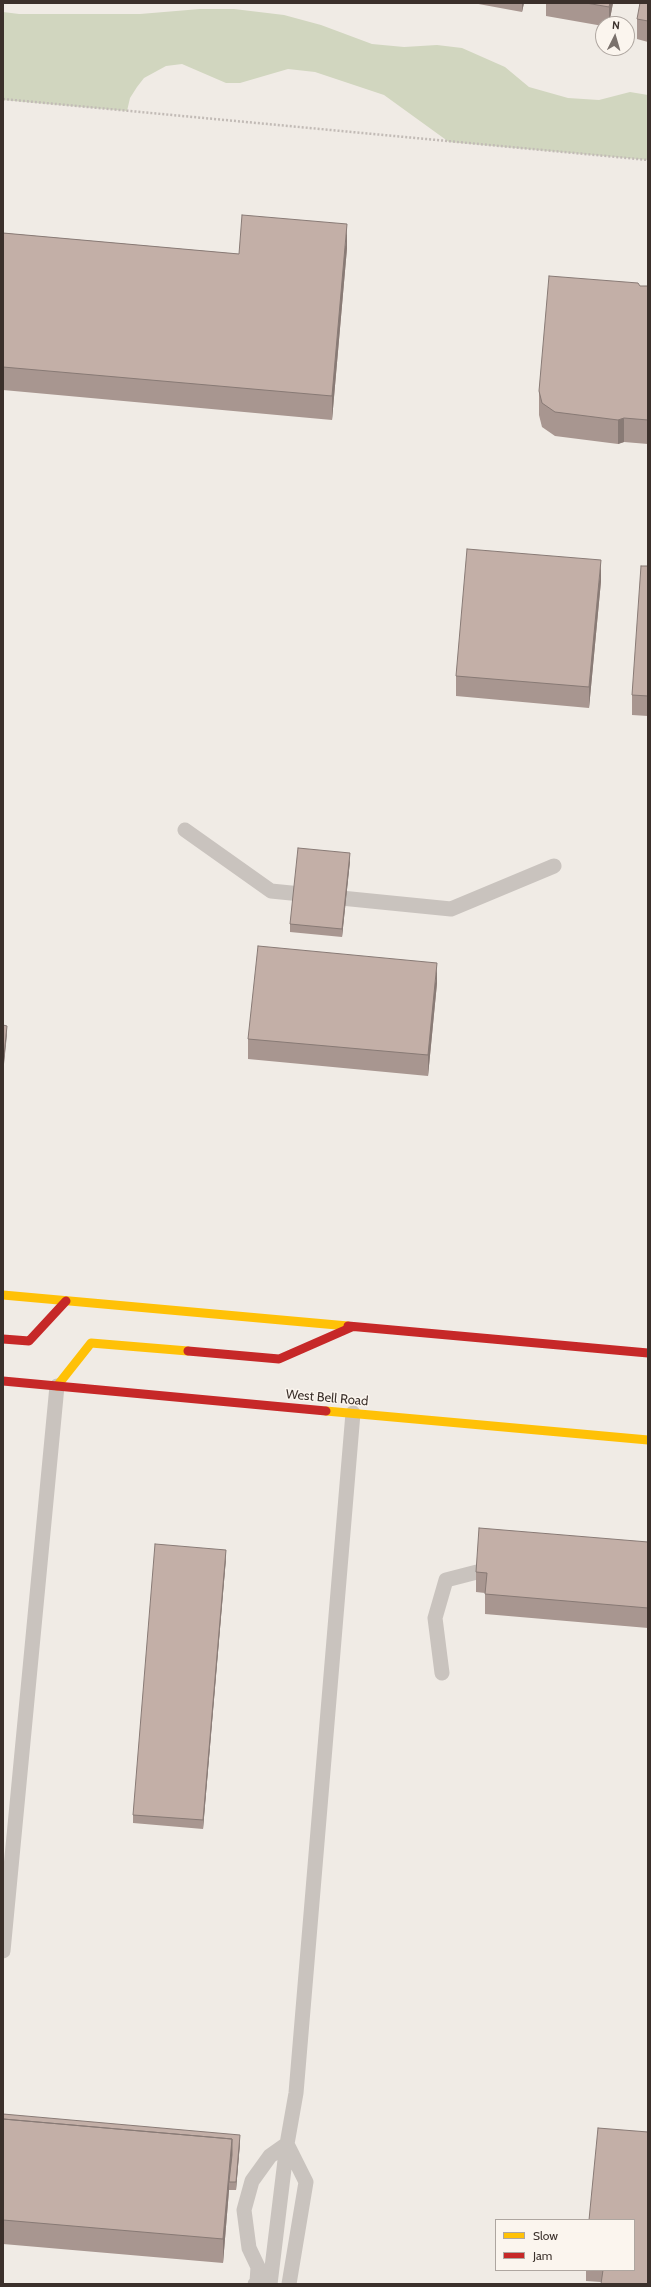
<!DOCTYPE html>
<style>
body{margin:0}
#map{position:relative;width:651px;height:2287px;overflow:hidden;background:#f0ebe5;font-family:Cabin,sans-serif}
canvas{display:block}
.frame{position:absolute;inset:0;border:4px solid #3b302b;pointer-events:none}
.legend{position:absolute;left:495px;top:2219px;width:140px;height:52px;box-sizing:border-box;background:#fbf5ee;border:1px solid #aea6a0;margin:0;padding:5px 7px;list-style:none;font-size:12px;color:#3b302b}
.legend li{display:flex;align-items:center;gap:8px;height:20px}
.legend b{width:20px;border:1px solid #aea6a0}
.north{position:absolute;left:595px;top:16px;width:40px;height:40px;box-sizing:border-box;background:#fbf5ee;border:1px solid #aea6a0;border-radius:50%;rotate:5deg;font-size:11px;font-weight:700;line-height:16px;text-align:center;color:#3b302b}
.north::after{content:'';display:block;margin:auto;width:14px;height:18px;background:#7a716c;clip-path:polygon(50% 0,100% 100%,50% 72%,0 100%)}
</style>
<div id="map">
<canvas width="651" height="2287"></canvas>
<div class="frame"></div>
<ul class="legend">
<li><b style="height:5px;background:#ffc107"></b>Slow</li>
<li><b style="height:5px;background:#c62828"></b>Jam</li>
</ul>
<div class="north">N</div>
</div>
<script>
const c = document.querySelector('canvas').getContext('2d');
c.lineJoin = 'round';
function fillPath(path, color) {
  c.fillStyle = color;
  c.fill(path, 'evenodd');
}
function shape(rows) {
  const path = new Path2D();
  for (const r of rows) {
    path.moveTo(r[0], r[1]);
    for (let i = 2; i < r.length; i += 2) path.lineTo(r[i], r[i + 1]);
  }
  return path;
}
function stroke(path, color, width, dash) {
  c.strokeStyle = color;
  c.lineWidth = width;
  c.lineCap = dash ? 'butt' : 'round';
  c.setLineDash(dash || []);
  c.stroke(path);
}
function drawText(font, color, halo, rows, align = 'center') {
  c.font = font + ' Cabin,sans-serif';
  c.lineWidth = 3;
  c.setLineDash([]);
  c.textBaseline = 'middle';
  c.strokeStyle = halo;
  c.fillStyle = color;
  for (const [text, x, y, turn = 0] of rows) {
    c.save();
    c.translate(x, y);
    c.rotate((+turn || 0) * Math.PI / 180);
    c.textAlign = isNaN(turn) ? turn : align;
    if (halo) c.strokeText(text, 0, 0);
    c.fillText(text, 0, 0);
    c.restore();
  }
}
fillPath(shape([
 [200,9,234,9,284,15,321,25,372,44,404,47,437,45,462,48,505,67,529,87,568,98,599,100,630,92,648,95,648,160,449,142,384,95,315,72,288,69,240,83,226,83,182,64,166,66,144,78,137,87,130,98,127,111,3,100,3,12,19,14,140,14]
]), '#d1d6bf');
stroke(shape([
 [3,99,648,160]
]), '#c2bbb6', 2.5, [2, 2]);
stroke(shape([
 [185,830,271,891,451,909,554,866],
 [442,1673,435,1618,446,1580,477,1572],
 [3,1951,57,1386],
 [287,2144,306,2182,289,2284],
 [255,2284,257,2282,258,2267,249,2248,244,2210,252,2181,270,2156,287,2144],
 [270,2284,287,2144,296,2093,353,1413]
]), '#c9c3be', 15);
stroke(shape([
 [3,1295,348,1326],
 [57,1386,91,1343,188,1351],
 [326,1411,648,1440]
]), '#ffc107', 9);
stroke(shape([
 [348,1326,648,1353],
 [3,1339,29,1341,66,1301],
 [188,1351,279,1359,352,1327],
 [3,1381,326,1411]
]), '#c62828', 9);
fillPath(shape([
 [473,3,524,3,522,12],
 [546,3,613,3,609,24,603,24,603,26,546,16],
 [648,3,648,42,637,39,637,19],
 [3,233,239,254,347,248,332,420,3,390],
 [640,286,648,286,648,444,624,442,618,444,555,436,542,427,539,415,539,391],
 [648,566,648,716,632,715,632,695],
 [601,581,589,708,456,696,456,676],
 [350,861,342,937,290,932,290,924],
 [437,983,428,1076,248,1059,248,1039],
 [648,1542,648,1628,485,1614,485,1593,476,1592,476,1572],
 [226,1558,203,1829,133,1823,133,1815],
 [3,2114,240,2143,236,2190,229,2190,223,2263,3,2244],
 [586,2270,634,2270,601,2282,586,2281]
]), '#a89690');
fillPath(shape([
 [522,3,524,3,522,12],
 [610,3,613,3,609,24,609,7],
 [347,224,347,248,332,420,332,396],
 [624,418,624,442,618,444,618,420],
 [601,560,601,581,589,708,589,687],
 [350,853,350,861,342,937,342,929],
 [437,963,437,983,428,1076,428,1055],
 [7,1026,7,1034,3,1074,3,1066],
 [226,1550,226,1558,203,1829,203,1820],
 [240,2135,240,2143,236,2190,236,2182],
 [232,2139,232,2163,229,2182,229,2190,223,2263,223,2239]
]), '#887a75');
const building = shape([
 [586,3,610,3,609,7,586,3],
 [640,3,648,3,648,21,637,19,640,3],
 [242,215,347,224,332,396,3,367,3,233,239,254,242,215],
 [549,276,638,283,640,286,648,286,648,420,624,418,618,420,555,412,542,403,539,391,549,276],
 [467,549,601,560,589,687,456,676,467,549],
 [641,566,648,566,648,696,632,695,641,566],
 [298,848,350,853,342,929,290,924,298,848],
 [258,946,437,963,428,1055,248,1039,258,946],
 [3,1025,7,1026,3,1066,3,1025],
 [479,1528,648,1542,648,1608,485,1594,487,1573,476,1572,479,1528],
 [155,1544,226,1550,203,1820,133,1815,155,1544],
 [3,2114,240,2135,236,2182,229,2182,232,2155,232,2139,3,2119,3,2114],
 [3,2119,232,2139,223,2239,3,2220,3,2119],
 [598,2128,648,2132,648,2284,601,2284,603,2270,634,2270,634,2220,589,2220,598,2128]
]);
fillPath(building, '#c3afa7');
stroke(building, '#887a75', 1);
drawText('13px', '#3b302b', '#fbf5ee', [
 ["West Bell Road",327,1398,5]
]);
</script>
